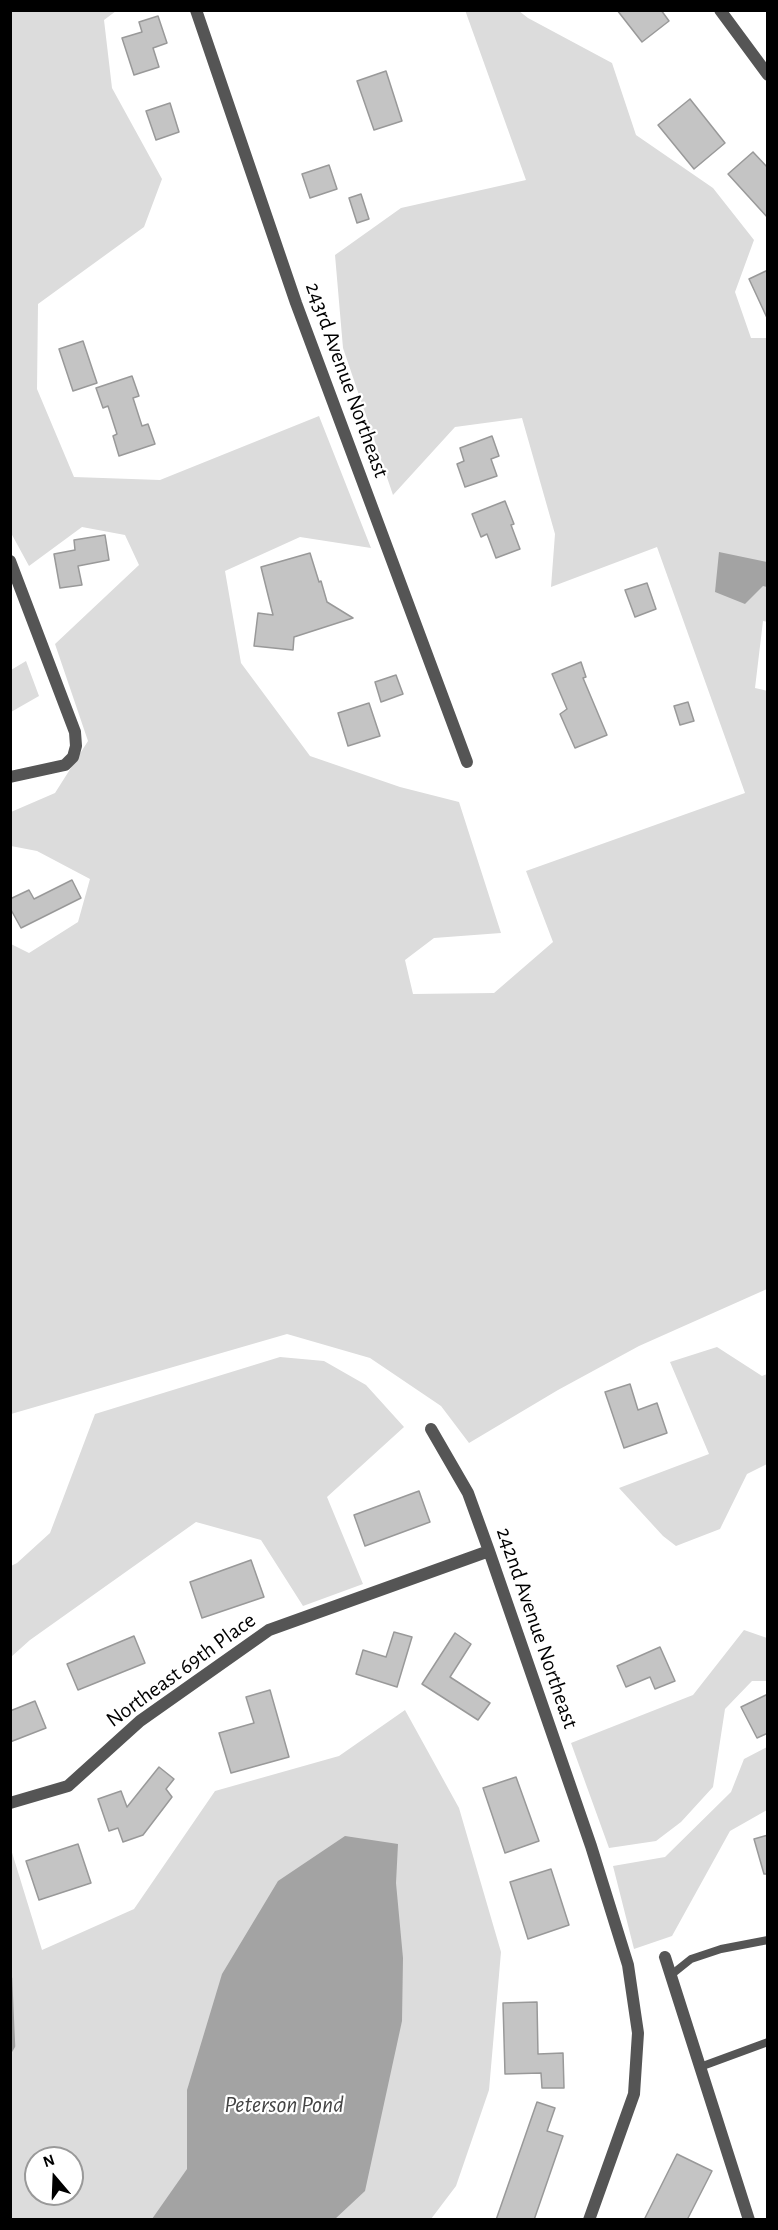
<!DOCTYPE html>
<style>
body{margin:0}
#map{position:relative;width:778px;height:2230px;overflow:hidden;background:#fff;font-family:"Alegreya Sans",sans-serif}
canvas{display:block}
.frame{position:absolute;inset:0;border:12px solid #000;pointer-events:none}
.north{position:absolute;left:24px;top:2146px;width:60px;height:60px;box-sizing:border-box;background:#fff;border:2px solid #999;border-radius:50%;rotate:341deg;font-size:16px;font-weight:700;line-height:24px;text-align:center;color:#000}
.north::after{content:'';display:block;margin:auto;width:21px;height:27px;background:#000;clip-path:polygon(50% 0,100% 100%,50% 72%,0 100%)}
</style>
<div id="map">
<canvas width="778" height="2230"></canvas>
<div class="frame"></div>
<div class="north">N</div>
</div>
<script>
const c = document.querySelector('canvas').getContext('2d');
c.lineJoin = 'round';
function fillPath(path, color) {
  c.fillStyle = color;
  c.fill(path, 'evenodd');
}
function shape(rows) {
  const path = new Path2D();
  for (const r of rows) {
    path.moveTo(r[0], r[1]);
    for (let i = 2; i < r.length; i += 2) path.lineTo(r[i], r[i + 1]);
  }
  return path;
}
function stroke(path, color, width, dash) {
  c.strokeStyle = color;
  c.lineWidth = width;
  c.lineCap = dash ? 'butt' : 'round';
  c.setLineDash(dash || []);
  c.stroke(path);
}
function drawText(font, color, halo, rows, align = 'center') {
  c.font = font + ' "Alegreya Sans",sans-serif';
  c.lineWidth = 4.5;
  c.setLineDash([]);
  c.textBaseline = 'middle';
  c.strokeStyle = halo;
  c.fillStyle = color;
  for (const [text, x, y, turn = 0] of rows) {
    c.save();
    c.translate(x, y);
    c.rotate((+turn || 0) * Math.PI / 180);
    c.textAlign = isNaN(turn) ? turn : align;
    if (halo) c.strokeText(text, 0, 0);
    c.fillText(text, 0, 0);
    c.restore();
  }
}
fillPath(shape([
 [465,10,519,11,528,18,612,63,636,135,713,188,754,240,735,292,751,338,768,338,768,622,763,621,755,688,768,691,767,1289,639,1346,558,1390,469,1443,441,1406,370,1358,287,1334,11,1414,11,944,29,953,78,922,90,879,37,851,11,846,11,812,55,793,88,741,55,644,139,565,125,535,82,527,29,566,11,533,10,11,116,11,104,20,112,88,162,179,144,227,38,304,37,389,74,477,160,480,319,416,371,548,300,537,225,571,241,663,310,756,400,787,459,802,501,933,434,938,405,960,413,994,494,993,553,942,526,871,745,793,657,547,551,587,555,534,522,418,455,427,393,495,343,348,335,255,401,208,526,180],
 [26,661,39,696,11,712,11,670],
 [717,1347,762,1376,767,1374,767,1464,747,1474,720,1529,676,1546,663,1536,619,1488,709,1454,670,1362],
 [280,1357,324,1361,366,1385,404,1427,327,1497,363,1584,303,1606,261,1540,196,1522,30,1640,11,1657,11,1566,17,1563,50,1533,95,1414],
 [744,1630,767,1638,767,1681,752,1681,725,1709,713,1787,681,1822,656,1841,609,1848,571,1743,693,1695],
 [405,1710,459,1808,501,1952,489,2090,456,2186,431,2219,11,2219,10,1846,42,1950,134,1909,215,1791,339,1756],
 [36,2158,72,2158,72,2194,36,2194],
 [767,1747,767,1810,730,1831,672,1936,634,1949,613,1866,665,1857,731,1792,744,1759]
]), '#dcdcdc');
fillPath(shape([
 [719,552,767,562,767,587,763,586,745,604,715,592],
 [345,1836,398,1844,396,1883,403,1958,402,2021,365,2191,335,2219,152,2219,187,2169,187,2090,222,1974,278,1881]
]), '#a3a3a3');
stroke(shape([
 [10,1978,13,2046,10,2051]
]), '#a3a3a3', 4.5);
const building = shape([
 [617,10,661,10,669,21,642,42,617,10],
 [158,16,167,43,153,48,159,67,134,75,122,38,142,32,139,22,158,16],
 [386,71,402,121,374,130,357,81,386,71],
 [690,99,725,143,694,169,658,125,690,99],
 [170,103,179,132,156,140,146,111,170,103],
 [753,152,768,168,768,218,728,174,753,152],
 [329,165,337,189,310,198,302,174,329,165],
 [361,194,369,219,357,223,349,198,361,194],
 [768,270,768,320,749,279,768,270],
 [83,341,97,383,73,391,59,349,83,341],
 [132,376,139,396,133,398,142,426,148,424,155,444,119,456,113,436,117,434,108,406,103,408,96,388,132,376],
 [492,436,499,456,491,459,497,476,465,487,457,464,464,461,460,448,492,436],
 [505,501,514,524,511,525,520,549,496,558,487,534,481,537,472,514,505,501],
 [105,535,109,560,78,566,82,585,60,588,54,554,75,550,74,540,105,535],
 [310,553,319,582,321,581,327,602,353,618,294,637,293,650,254,646,258,613,273,615,261,567,310,553],
 [647,583,656,609,635,617,625,590,647,583],
 [581,662,586,677,583,678,607,735,575,748,560,714,567,709,552,674,581,662],
 [396,675,403,694,381,702,375,682,396,675],
 [688,702,694,721,680,725,674,706,688,702],
 [369,703,380,736,348,746,338,713,369,703],
 [72,880,81,898,21,928,10,908,10,899,29,890,34,899,72,880],
 [630,1384,638,1410,657,1403,667,1433,624,1448,605,1392,630,1384],
 [419,1491,430,1522,365,1546,354,1515,419,1491],
 [251,1560,264,1597,202,1618,190,1582,251,1560],
 [394,1632,412,1637,397,1687,356,1674,363,1650,386,1657,394,1632],
 [455,1633,471,1644,450,1677,490,1703,478,1720,422,1684,455,1633],
 [134,1636,145,1663,78,1690,67,1664,134,1636],
 [660,1647,675,1681,655,1689,650,1677,626,1687,617,1666,660,1647],
 [270,1690,289,1757,231,1773,219,1733,254,1723,246,1697,270,1690],
 [768,1694,768,1733,757,1738,741,1707,768,1694],
 [35,1701,46,1728,10,1742,10,1711,35,1701],
 [159,1767,174,1779,166,1789,172,1797,143,1835,123,1842,118,1828,109,1831,98,1799,121,1791,127,1807,159,1767],
 [516,1777,539,1841,505,1853,483,1788,516,1777],
 [768,1835,768,1874,764,1874,754,1839,768,1835],
 [78,1844,91,1883,39,1900,26,1861,78,1844],
 [551,1869,569,1925,528,1939,510,1882,551,1869],
 [537,2002,538,2054,563,2053,564,2088,542,2088,541,2073,505,2074,503,2003,537,2002],
 [537,2102,555,2108,547,2131,563,2136,534,2220,496,2220,537,2102],
 [677,2154,712,2171,687,2220,644,2220,677,2154]
]);
fillPath(building, '#c4c4c4');
stroke(building, '#999', 1.5);
stroke(shape([
 [671,1975,691,1959,721,1949,768,1940],
 [700,2067,768,2042]
]), '#555', 8);
stroke(shape([
 [196,10,296,303,467,762],
 [720,10,768,75],
 [10,561,75,732,76,746,73,757,65,765,10,777],
 [431,1429,468,1493,489,1551,591,1846,628,1965,638,2033,634,2094,589,2220],
 [10,1803,68,1786,140,1721,269,1630,489,1551],
 [665,1957,749,2220]
]), '#555', 12);
drawText('22px', '#000', '#fff', [
 ["243rd Avenue Northeast",347,380,70],
 ["242nd Avenue Northeast",537,1628,71],
 ["Northeast 69th Place",181,1670,-36]
]);
drawText('italic 24px', '#444', '#fff', [
 ["Peterson Pond",284,2105]
]);
</script>
